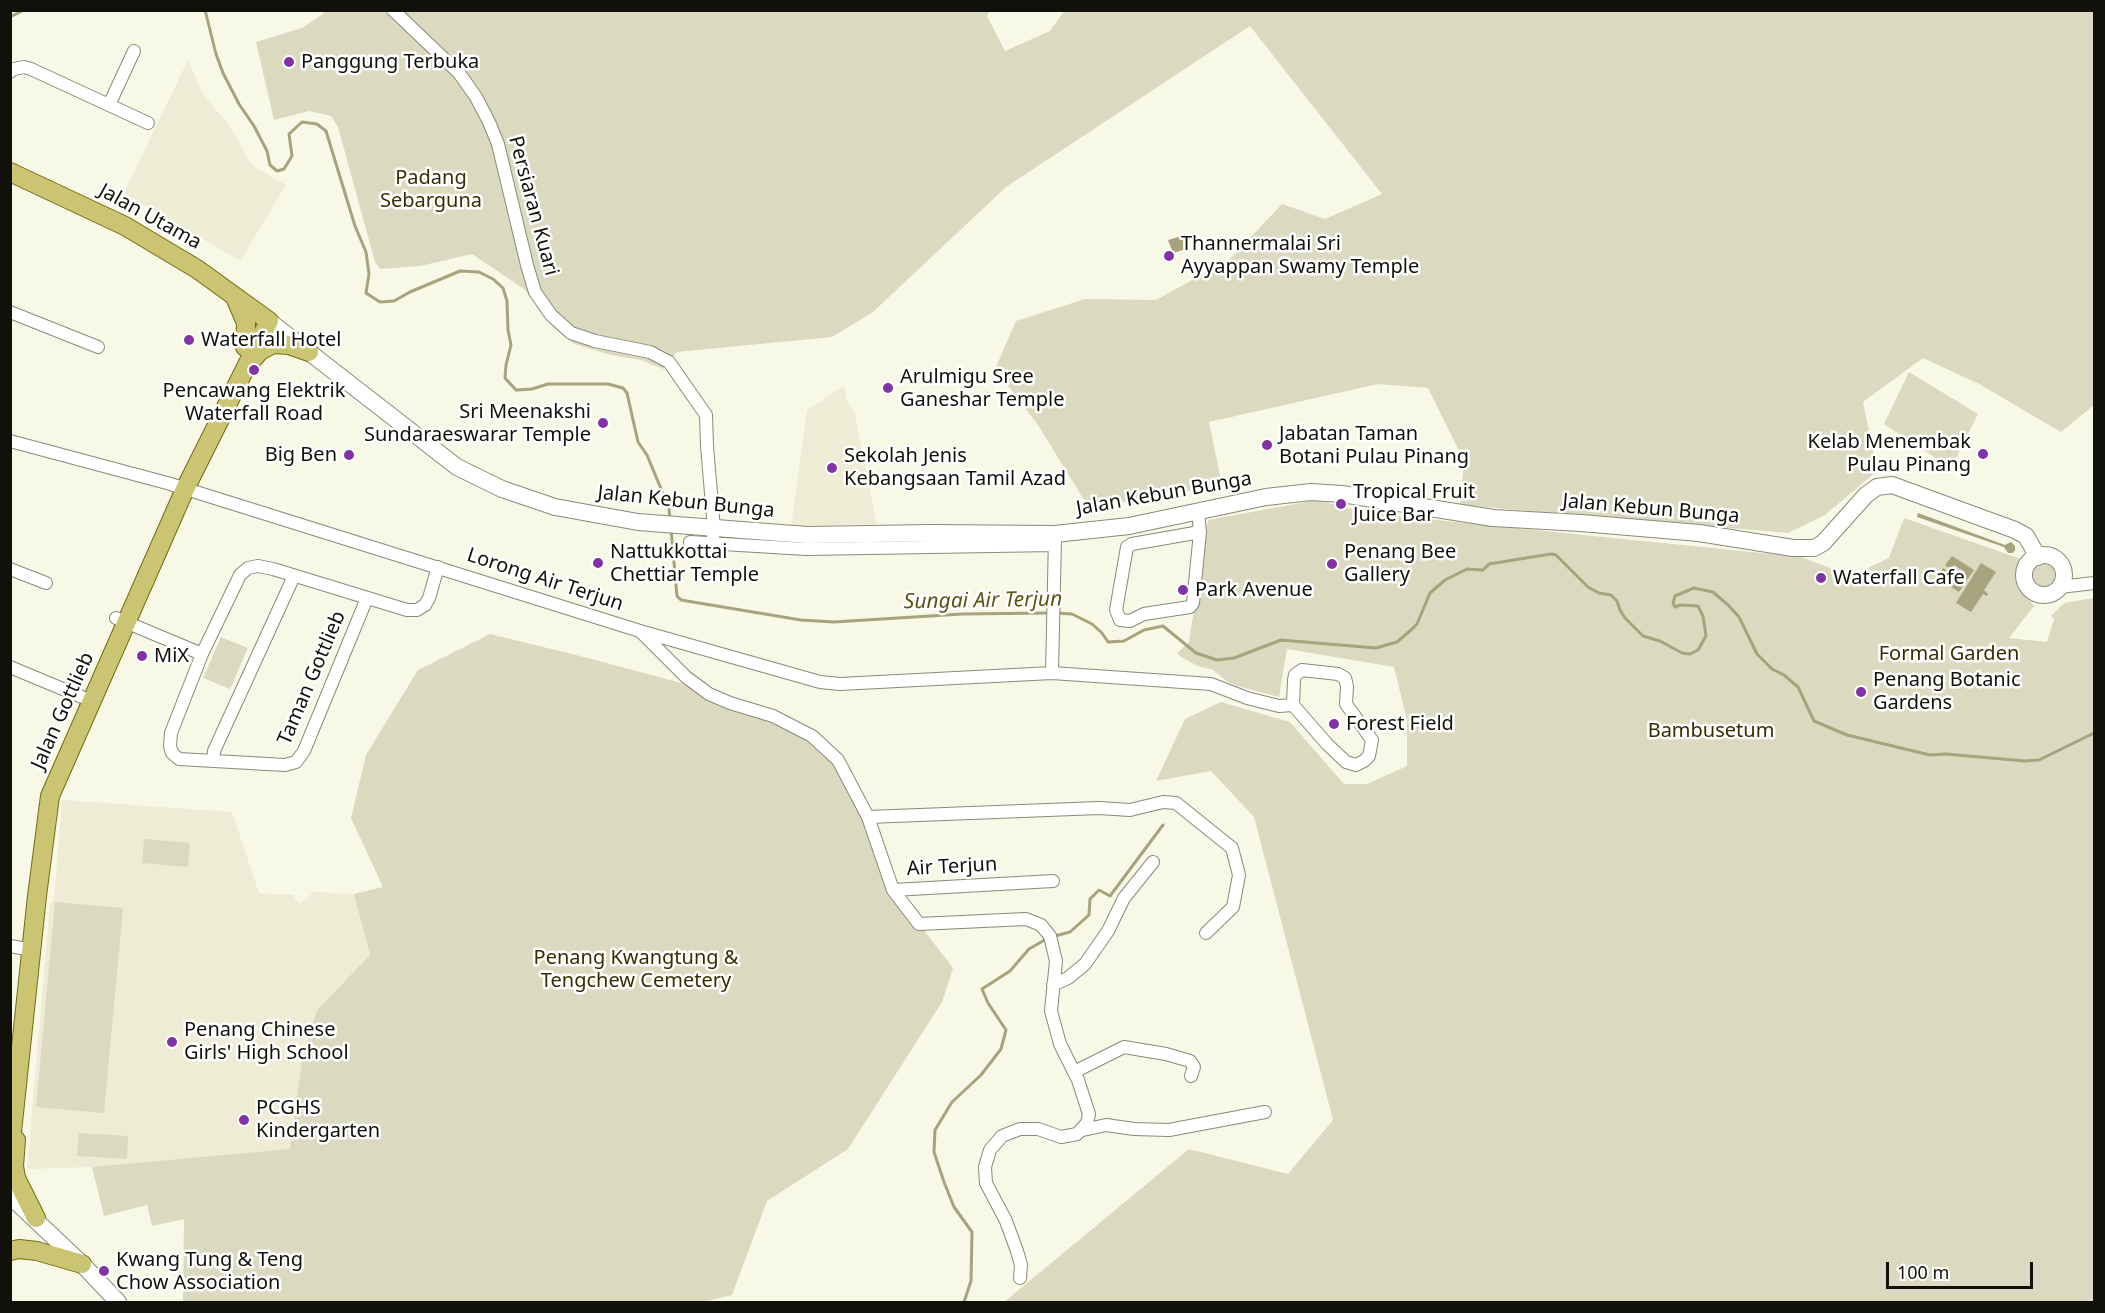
<!DOCTYPE html>
<style>
body{margin:0}
#map{position:relative;width:2105px;height:1313px;overflow:hidden;background:#f8f8e7;font-family:"Noto Sans",sans-serif}
canvas{display:block}
.frame{position:absolute;inset:0;border:12px solid #11110b;pointer-events:none}
.scale{position:absolute;left:1886px;top:1262px;width:147px;height:27px;box-sizing:border-box;border:3px solid #11110b;border-top:0;padding-left:8px;font-size:18px;line-height:21px;white-space:nowrap;color:#11110b;-webkit-text-stroke:4px #fff;paint-order:stroke}
</style>
<div id="map">
<canvas width="2105" height="1313"></canvas>
<div class="frame"></div>
<div class="scale">100 m</div>
</div>
<script>
const c = document.querySelector('canvas').getContext('2d');
c.lineJoin = 'round';
function fillPath(path, color) {
  c.fillStyle = color;
  c.fill(path, 'evenodd');
}
function shape(rows) {
  const path = new Path2D();
  for (const r of rows) {
    if (r.length === 3) {
      path.moveTo(r[0] + r[2], r[1]);
      path.arc(r[0], r[1], r[2], 0, 2 * Math.PI);
      continue;
    }
    path.moveTo(r[0], r[1]);
    for (let i = 2; i < r.length; i += 2) path.lineTo(r[i], r[i + 1]);
  }
  return path;
}
function stroke(path, color, width, dash) {
  c.strokeStyle = color;
  c.lineWidth = width;
  c.lineCap = dash ? 'butt' : 'round';
  c.setLineDash(dash || []);
  c.stroke(path);
}
function drawText(font, color, halo, rows, align = 'center') {
  c.font = font + ' "Noto Sans",sans-serif';
  c.lineWidth = 5;
  c.setLineDash([]);
  c.textBaseline = 'middle';
  c.strokeStyle = halo;
  c.fillStyle = color;
  for (const [text, x, y, turn = 0] of rows) {
    c.save();
    c.translate(x, y);
    c.rotate((+turn || 0) * Math.PI / 180);
    c.textAlign = isNaN(turn) ? turn : align;
    if (halo) c.strokeText(text, 0, 0);
    c.fillText(text, 0, 0);
    c.restore();
  }
}
fillPath(shape([
 [188,60,203,94,228,124,252,165,286,185,240,261,124,193],
 [844,386,847,402,854,411,877,524,791,526,807,410],
 [62,800,232,812,259,893,293,895,299,904,314,892,354,894,370,955,317,1010,302,1059,290,1150,92,1167,27,1169,50,903,53,901,55,888]
]), '#eeecd5');
fillPath(shape([
 [328,10,990,11,987,16,1005,51,1050,31,1065,10,2094,11,2094,405,2061,432,1979,384,1923,358,1863,402,1877,471,1825,515,1788,533,1460,505,1464,461,1428,388,1378,384,1209,422,1222,485,1089,508,1038,425,995,369,1016,321,1085,299,1156,300,1230,259,1282,204,1325,219,1382,194,1250,26,1006,187,873,312,832,337,677,352,663,369,641,360,611,355,574,344,554,328,524,289,472,254,420,266,380,269,375,262,338,127,331,116,309,111,274,120,256,42,302,28],
 [1909,372,1978,414,1951,468,1884,424],
 [1317,500,1367,513,1801,557,1851,576,1889,558,1904,518,2021,559,2017,573,2018,580,2020,588,2034,606,2009,638,2047,642,2054,619,2051,616,2064,603,2094,598,2094,1302,1004,1302,1189,1149,1288,1174,1333,1120,1254,817,1211,771,1156,781,1185,719,1221,702,1290,722,1344,784,1367,784,1407,766,1407,720,1394,667,1287,649,1279,697,1237,686,1228,682,1213,670,1198,666,1181,657,1177,653,1189,642,1208,520],
 [2043,574,14],
 [490,634,588,658,681,683,716,702,797,730,835,754,867,809,890,886,953,968,942,1002,848,1149,767,1201,732,1295,704,1302,183,1302,184,1219,152,1226,147,1205,104,1216,92,1167,290,1149,302,1059,317,1010,370,955,354,894,383,887,351,818,366,755,418,670],
 [221,637,248,648,230,689,203,678],
 [144,839,190,843,188,867,142,863],
 [55,902,123,908,104,1113,36,1107],
 [79,1133,128,1136,127,1159,77,1156]
]), '#dbdac0');
fillPath(shape([
 [1182,236,1186,249,1173,253,1168,240],
 [1918,513,2005,545,2011,542,2015,546,2015,550,2013,553,2008,553,2004,547,1917,517],
 [1952,556,1974,570,1967,580,1962,576,1965,572,1954,565,1950,569,1945,565],
 [1981,563,1996,572,1984,590,1988,594,1987,596,1983,594,1971,612,1956,603],
 [1943,568,1949,572,1946,576,1957,584,1960,580,1965,583,1959,592,1937,578]
]), '#a6a37d');
stroke(shape([
 [205,10,216,54,223,73,239,104,254,126,267,151,270,165,277,171,284,169,292,156,289,134,302,122,317,124,326,131,355,226,366,252,369,274,366,293,380,302,394,301,410,292,460,271,479,272,493,279,503,288,507,301,508,330,511,345,506,365,505,378,516,390,532,389,548,384,608,384,623,388,627,393,638,442,647,455,669,508,670,520],
 [10,17,24,10],
 [671,529,677,596,681,600,801,620,834,622,962,614,1049,613],
 [1056,613,1072,614,1092,624,1102,633,1108,642,1124,641,1144,630,1163,626,1196,653,1217,660,1234,658,1281,640,1376,648,1397,642,1411,630,1417,624,1430,593,1445,580,1467,569,1483,570,1489,564,1551,554,1556,555,1588,587,1599,593,1611,595,1617,601,1620,610,1625,618,1643,636,1660,641,1682,653,1690,654,1698,650,1706,636,1703,616,1698,606,1680,605,1675,607,1673,603,1675,596,1694,588,1713,592,1728,605,1739,617,1757,654,1772,669,1784,675,1798,687,1814,721,1847,735,1930,755,1946,754,2025,761,2039,760,2094,733],
 [1055,936,1070,932,1089,915,1090,899,1099,890,1110,896,1163,825],
 [964,1302,971,1281,972,1232,954,1207,944,1182,934,1152,935,1130,952,1102,981,1075,1001,1049,1006,1030,988,1003,982,989,1010,971,1029,949,1048,938]
]), '#a6a37d', 3);
const street = shape([
 [393,10,459,73,476,97,489,122,498,144,527,265,535,292,551,315,571,333,595,341,650,352,669,362,706,415,707,446,714,529,712,544],
 [10,72,14,69,24,67,31,69,148,123],
 [109,105,134,51],
 [10,312,98,347],
 [10,441,167,483,640,631,820,682,840,684,1052,673,1211,684,1247,698,1279,706,1293,705],
 [1198,512,1200,532,1132,544,1127,547,1116,610,1120,620,1130,621,1144,614,1190,607,1193,603,1200,532],
 [690,542,806,549,1055,545],
 [10,569,46,583],
 [2060,587,2094,583],
 [367,598,304,751,296,762,285,765,179,759,172,753,170,746,171,733,202,654,240,575,248,568,258,566,273,569,407,610,417,610,425,605,429,598,438,567],
 [116,618,202,654],
 [641,632,686,677,709,694,730,703,773,716,812,736,838,760,868,817,893,890,919,924,1026,919,1041,925,1050,936,1056,961,1051,1011,1060,1044,1078,1080,1089,1114,1087,1123,1077,1134,1061,1137,1038,1129,1020,1129,1002,1136,990,1150,985,1167,986,1183,1006,1221,1017,1251,1021,1265,1020,1278],
 [10,667,82,697],
 [1302,670,1338,674,1345,678,1347,686,1346,704,1372,740,1369,756,1364,761,1356,765,1346,762,1327,744,1293,705,1294,680,1295,675,1302,670],
 [1052,673,1055,538],
 [213,761,214,751,294,576],
 [868,817,1099,808,1130,810,1163,802,1176,803,1232,848,1239,875,1233,907,1206,933],
 [893,890,1053,881],
 [10,946,32,950],
 [1053,985,1068,978,1085,964,1108,931,1124,898,1153,862],
 [1074,1072,1124,1047,1166,1054,1190,1061,1194,1067,1191,1076],
 [1083,1130,1106,1125,1134,1129,1169,1130,1265,1112]
]);
const secondary = shape([
 [269,321,457,467,502,489,555,507,638,522,807,535,930,533,1055,534,1129,526,1266,497,1311,492,1342,494,1493,518,1581,523,1699,533,1793,548,1814,548,1823,543,1866,495,1877,487,1892,485,2015,530,2026,536,2038,557],
 [2044,575,20],
 [10,1196,82,1264,118,1302]
]);
const primary = shape([
 [10,172,125,226,197,269,269,321,185,489,50,796,37,896,10,1151],
 [235,297,246,323,245,347],
 [254,358,260,351,273,344,289,345,309,352],
 [16,1140,14,1166,16,1178,36,1218],
 [10,1251,19,1249,37,1251,82,1264]
]);
stroke(street, '#8a897a', 14);
stroke(secondary, '#8a897a', 18);
stroke(primary, '#726b12', 20);
stroke(street, '#fff', 12);
stroke(secondary, '#fff', 16);
stroke(primary, '#cac473', 18);
for (const [x, y, r, color] of [
 [289,62,6,"#8233a3"],
 [1169,256,6,"#8233a3"],
 [189,340,6,"#8233a3"],
 [254,370,6,"#8233a3"],
 [888,388,6,"#8233a3"],
 [603,423,6,"#8233a3"],
 [1267,445,6,"#8233a3"],
 [1983,454,6,"#8233a3"],
 [349,455,6,"#8233a3"],
 [832,468,6,"#8233a3"],
 [1341,504,6,"#8233a3"],
 [598,563,6,"#8233a3"],
 [1332,564,6,"#8233a3"],
 [1821,578,6,"#8233a3"],
 [1183,590,6,"#8233a3"],
 [142,656,6,"#8233a3"],
 [1861,692,6,"#8233a3"],
 [1334,724,6,"#8233a3"],
 [172,1042,6,"#8233a3"],
 [244,1120,6,"#8233a3"],
 [104,1271,6,"#8233a3"]
]) {
  const dot = new Path2D();
  dot.arc(x, y, r, 0, 2 * Math.PI);
  c.fillStyle = color;
  c.fill(dot);
  stroke(dot, '#fff', 2);
}
drawText('20px', '#11110b', '#fff', [
 ["Panggung Terbuka",301,62],
 ["Thannermalai Sri",1181,244],
 ["Ayyappan Swamy Temple",1181,267],
 ["Waterfall Hotel",201,340],
 ["Arulmigu Sree",900,377],
 ["Ganeshar Temple",900,400],
 ["Pencawang Elektrik",254,391,"center"],
 ["Waterfall Road",254,414,"center"],
 ["Sri Meenakshi",591,412,"right"],
 ["Sundaraeswarar Temple",591,435,"right"],
 ["Jabatan Taman",1279,434],
 ["Botani Pulau Pinang",1279,457],
 ["Kelab Menembak",1971,442,"right"],
 ["Pulau Pinang",1971,465,"right"],
 ["Big Ben",337,455,"right"],
 ["Sekolah Jenis",844,456],
 ["Kebangsaan Tamil Azad",844,479],
 ["Tropical Fruit",1353,492],
 ["Juice Bar",1353,515],
 ["Nattukkottai",610,552],
 ["Chettiar Temple",610,575],
 ["Penang Bee",1344,552],
 ["Gallery",1344,575],
 ["Waterfall Cafe",1833,578],
 ["Park Avenue",1195,590],
 ["MiX",154,656],
 ["Penang Botanic",1873,680],
 ["Gardens",1873,703],
 ["Forest Field",1346,724],
 ["Penang Chinese",184,1030],
 ["Girls' High School",184,1053],
 ["PCGHS",256,1108],
 ["Kindergarten",256,1131],
 ["Kwang Tung & Teng",116,1260],
 ["Chow Association",116,1283]
], 'left');
drawText('20px', '#342f00', '#fff', [
 ["Padang",431,178],
 ["Sebarguna",431,201],
 ["Formal Garden",1949,654],
 ["Bambusetum",1711,731],
 ["Penang Kwangtung &",636,958],
 ["Tengchew Cemetery",636,981]
]);
drawText('20px', '#11110b', '#fff', [
 ["Persiaran Kuari",533,206,75],
 ["Jalan Utama",150,217,29],
 ["Jalan Kebun Bunga",1164,494,-10],
 ["Jalan Kebun Bunga",686,502,6],
 ["Jalan Kebun Bunga",1651,509,5],
 ["Lorong Air Terjun",545,580,18],
 ["Taman Gottlieb",312,678,-67],
 ["Jalan Gottlieb",63,711,-66],
 ["Air Terjun",952,867,-3]
]);
drawText('italic 21px', '#5b5514', '#fff', [
 ["Sungai Air Terjun",983,601,-1]
]);
</script>
